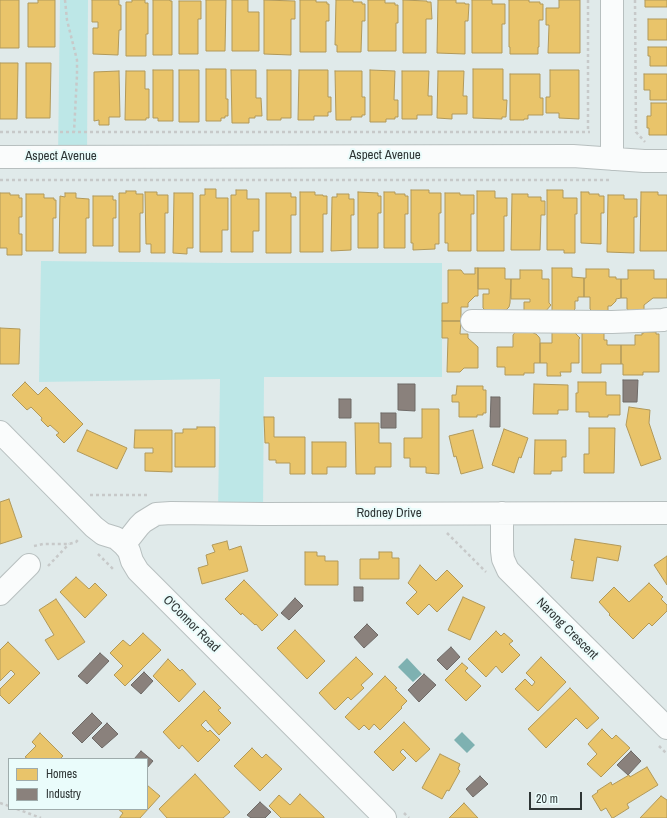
<!DOCTYPE html>
<html>
<head>
<meta charset="utf-8">
<style>
	body { margin:0 }
	#map { position:relative; width:667px; height:818px; overflow:hidden; background:#e0eaea; font-family:"Archivo Narrow",sans-serif }
	canvas { display:block }
	.legend { position:absolute; left:8px; top:758px; width:140px; height:52px; box-sizing:border-box; background:#eafcfb; border:1px solid #9facac; margin:0; padding:5px 7px; list-style:none; font-size:12px; color:#2e3535 }
	.legend li { display:flex; align-items:center; gap:8px; height:20px }
	.legend b { width:20px; border:1px solid #9facac }
	.scale { position:absolute; left:529px; top:792px; width:53px; height:18px; box-sizing:border-box; border:2px solid #2e3535; border-top:0; padding-left:5px; font-size:12px; line-height:14px; white-space:nowrap; color:#2e3535; -webkit-text-stroke:3px #eafcfb; paint-order:stroke }
</style>
</head>
<body>
<div id="map">
<canvas width="667" height="818"></canvas>
<ul class="legend">
<li><b style="height:11px;background:#e9c46a"></b>Homes</li>
<li><b style="height:11px;background:#8a817c"></b>Industry</li>
</ul>
<div class="scale">20 m</div>
</div>
<script>
const c = document.querySelector('canvas').getContext('2d');
c.lineJoin = 'round';
function fill(path, color) { c.fillStyle = color; c.fill(path, 'evenodd'); }
const toPath = rows => new Path2D(rows.map(r => 'M' + r).join(''));
function stroke(path, color, width, dash) { c.strokeStyle = color; c.lineWidth = width; c.lineCap = dash ? 'butt' : 'round'; c.setLineDash(dash || []); c.stroke(path); }
function label(font, color, halo, rows, align = 'center') {
  c.font = font + ' "Archivo Narrow",sans-serif'; c.lineWidth = 4; c.setLineDash([]); c.textBaseline = 'middle'; c.strokeStyle = halo; c.fillStyle = color; for (const [text, x, y, turn = 0] of rows) {
    c.save(); c.translate(x, y); c.rotate((+turn || 0) * Math.PI / 180); c.textAlign = isNaN(turn) ? turn : align; if (halo) c.strokeText(text, 0, 0); c.fillText(text, 0, 0); c.restore();
  }
}
fill(toPath([
	[60,0,88,0,87,157,58,157],
	[41,261,228,263,442,263,442,377,264,377,263,514,218,513,220,379,39,382]
]), '#bde7e7');
fill(toPath([
	[407,658,422,674,413,682,398,667],
	[462,732,475,745,467,753,454,740]
]), '#7eb1b1');
const homes = toPath([
	[0,0,19,0,19,48,0,48,0,0],
	[38,0,55,0,55,47,28,47,28,3,38,3,38,0],
	[92,0,119,0,119,5,121,5,121,30,119,30,118,55,93,54,93,28,98,28,98,22,92,22,92,0],
	[132,0,145,0,145,3,148,3,148,34,146,34,146,56,126,56,126,2,132,2,132,0],
	[153,0,170,0,170,1,172,1,172,55,153,55,153,0],
	[206,0,226,0,225,51,206,51,206,0],
	[232,0,248,0,248,12,259,12,259,51,232,51,232,0],
	[264,0,295,1,295,19,291,19,291,55,264,54,264,0],
	[300,0,316,0,316,2,327,2,327,4,329,4,329,21,326,21,326,52,300,52,300,0],
	[336,0,353,0,353,2,362,2,362,4,365,4,365,21,362,21,361,52,337,52,337,45,335,45,336,0],
	[368,0,385,0,385,3,395,3,395,5,398,5,398,23,396,23,396,51,368,51,368,0],
	[403,0,427,1,427,2,431,2,432,19,426,19,426,53,403,53,403,0],
	[438,0,456,0,456,3,465,3,465,4,469,4,468,21,465,21,465,54,437,53,438,0],
	[472,0,492,0,492,4,505,4,505,24,502,24,502,53,472,53,472,0],
	[509,0,529,0,529,2,540,2,540,4,543,4,543,20,539,20,539,47,538,47,538,54,510,54,510,47,509,47,509,0],
	[559,0,580,0,580,53,548,53,549,25,546,25,546,8,559,8,559,0],
	[645,0,667,0,667,7,645,7,645,0],
	[179,1,201,1,201,19,198,19,198,54,179,54,179,1],
	[648,19,667,19,667,40,648,40,648,19],
	[648,47,667,47,667,66,650,66,650,56,648,56,648,47],
	[0,63,18,63,17,119,0,119,0,63],
	[26,63,51,63,50,118,26,118,26,63],
	[206,69,226,69,226,99,228,99,228,116,225,116,225,118,221,118,221,121,206,121,206,69],
	[473,69,503,69,503,100,507,100,506,117,502,117,502,119,473,118,473,69],
	[153,70,173,70,173,121,158,121,158,118,153,118,153,70],
	[179,70,199,70,199,122,179,122,179,70],
	[231,70,256,70,256,98,261,98,262,116,255,116,255,118,249,118,249,123,232,123,231,70],
	[267,70,291,70,291,118,281,118,281,120,267,120,267,70],
	[299,70,328,70,328,97,331,97,331,112,328,112,328,116,314,116,314,120,298,120,299,70],
	[370,70,395,71,394,100,398,100,398,117,395,117,395,119,386,119,386,122,370,122,370,70],
	[550,70,579,70,579,119,559,118,559,113,546,113,546,97,550,97,550,70],
	[119,71,120,117,109,117,109,125,99,125,99,120,94,121,94,72,119,71],
	[126,71,145,71,145,89,149,89,149,118,146,118,146,120,125,120,126,71],
	[335,71,362,71,362,97,365,97,365,115,362,115,362,117,351,117,351,120,336,120,335,71],
	[402,71,429,71,428,96,432,96,432,115,417,115,417,119,402,119,402,71],
	[438,71,464,71,463,96,467,96,467,114,452,114,452,119,437,118,438,71],
	[510,74,540,74,540,98,543,98,543,115,528,115,528,119,524,119,524,120,510,120,510,74],
	[644,74,667,74,667,100,650,100,650,90,644,90,644,74],
	[651,103,667,103,667,135,649,135,649,128,647,128,647,116,651,116,651,103],
	[205,189,216,189,216,198,228,198,228,230,222,230,222,252,200,252,200,195,205,195,205,189],
	[236,190,247,190,247,199,259,199,259,231,253,231,253,252,231,252,231,195,236,195,236,190],
	[411,190,429,190,429,193,441,193,441,213,439,213,439,244,435,244,435,249,413,250,413,243,411,243,411,190],
	[547,190,563,190,563,198,577,198,577,214,575,214,575,253,564,253,564,250,547,250,547,190],
	[126,191,136,191,136,194,143,194,143,213,140,213,140,252,119,252,119,193,126,193,126,191],
	[477,191,495,191,495,198,507,198,507,216,504,216,504,251,477,251,477,191],
	[145,192,157,192,157,195,168,195,168,213,165,213,165,253,151,253,151,244,146,244,145,192],
	[300,192,315,192,315,195,323,195,323,196,327,196,327,214,323,214,323,252,300,252,300,192],
	[358,192,378,193,378,196,381,196,381,213,378,213,378,248,358,248,358,192],
	[384,192,395,192,395,194,405,194,405,196,408,196,408,214,405,214,405,248,384,248,384,192],
	[581,192,589,192,589,194,599,194,599,196,604,196,604,213,601,213,601,244,581,243,581,192],
	[641,192,658,192,658,195,667,195,667,251,640,251,641,192],
	[0,193,10,193,10,195,19,195,19,198,22,198,22,217,19,217,19,234,22,234,22,255,7,255,7,248,0,248,0,193],
	[65,193,76,193,76,198,89,199,89,218,86,218,86,253,59,253,60,196,65,197,65,193],
	[174,193,193,193,193,248,187,248,187,254,173,253,174,193],
	[266,193,291,193,291,197,296,197,296,215,291,215,291,253,266,253,266,193],
	[445,193,460,193,460,195,474,195,474,214,471,214,471,251,448,251,448,243,445,243,445,193],
	[26,194,44,194,44,198,54,198,54,200,56,200,56,218,53,218,53,251,26,251,26,194],
	[337,194,349,194,349,199,354,199,354,215,351,215,351,250,331,251,332,197,337,197,337,194],
	[512,194,528,194,528,197,541,197,541,201,545,201,545,215,541,215,540,250,511,250,512,194],
	[608,195,624,195,624,199,637,199,637,217,634,217,634,253,607,252,608,195],
	[93,196,113,196,113,200,116,200,116,218,113,218,113,246,93,246,93,196],
	[475,268,478,268,478,296,475,296,468,303,468,307,461,307,461,321,442,321,442,303,448,303,448,270,461,270,464,274,475,274,475,268],
	[478,268,505,268,505,279,511,279,510,303,509,307,506,310,487,312,483,308,483,294,489,294,489,289,478,289,478,268],
	[552,268,572,268,572,277,584,278,584,297,578,297,578,301,575,301,575,309,571,313,552,313,552,268],
	[586,269,609,269,609,277,616,277,616,279,621,279,621,298,616,299,616,301,611,306,608,306,608,313,594,313,590,309,590,297,584,297,584,278,586,278,586,269],
	[520,270,542,270,542,279,549,279,549,303,551,305,545,312,543,310,543,314,524,314,524,302,530,302,530,299,511,299,511,279,520,279,520,270],
	[628,270,654,270,654,279,667,279,667,298,653,298,644,305,644,312,631,312,627,309,627,298,621,298,621,279,628,279,628,270],
	[442,321,461,321,460,334,468,334,468,338,478,347,478,368,464,368,460,372,447,372,448,338,442,338,442,321],
	[571,327,571,333,573,331,580,338,579,339,579,363,571,363,571,372,560,372,561,376,547,376,547,363,540,363,540,343,552,343,552,328,571,327],
	[0,328,20,329,19,364,0,364,0,328],
	[582,329,604,333,604,340,607,340,607,345,621,345,621,364,601,364,601,373,582,373,582,329],
	[517,330,532,331,533,333,536,334,539,337,540,339,540,363,534,363,534,373,524,373,524,375,505,375,505,367,497,367,497,347,513,347,513,335,517,330],
	[644,332,656,332,656,334,659,334,659,372,643,372,643,375,623,375,623,364,621,364,621,345,635,345,635,335,642,335,642,333,644,333,644,332],
	[25,382,38,395,46,387,83,424,64,443,56,435,59,433,50,425,48,427,41,420,42,418,31,407,27,410,12,395,25,382],
	[578,382,606,382,606,395,620,395,620,415,608,415,608,417,589,417,589,412,576,412,576,393,578,393,578,382],
	[534,384,568,385,568,410,558,410,558,414,533,414,534,384],
	[457,386,483,386,483,390,486,390,486,413,483,413,483,415,477,415,477,417,459,417,459,402,452,402,452,395,456,395,457,386],
	[629,407,650,410,649,423,661,459,641,466,626,425,629,407],
	[422,409,439,409,439,474,426,473,426,467,410,467,410,458,404,458,404,438,422,438,422,409],
	[264,417,274,417,274,437,305,437,305,474,290,474,290,463,276,463,276,460,269,460,269,443,265,443,264,417],
	[355,423,379,423,379,443,391,443,391,467,375,467,375,474,356,474,355,423],
	[197,427,215,427,215,467,175,467,175,433,183,433,183,429,197,429,197,427],
	[589,428,615,428,614,473,584,473,584,454,589,454,589,428],
	[504,429,528,438,521,458,519,457,514,473,492,465,504,429],
	[87,430,127,448,117,469,77,451,87,430],
	[135,430,172,430,172,472,145,471,145,453,153,453,153,448,134,448,135,430],
	[473,430,483,468,461,474,456,456,454,457,449,436,473,430],
	[535,440,566,440,566,457,562,457,562,471,551,471,551,474,534,474,535,440],
	[312,442,346,442,346,467,327,467,327,474,312,474,312,442],
	[9,499,22,537,0,544,0,502,9,499],
	[575,539,621,546,618,561,597,557,593,581,571,578,574,561,571,560,575,539],
	[227,541,229,550,241,546,248,571,202,584,198,568,208,565,206,555,215,552,212,545,227,541],
	[305,552,317,552,317,556,325,556,325,561,338,561,338,585,305,585,305,552],
	[379,552,392,552,392,558,399,558,399,579,360,579,360,559,379,559,379,552],
	[667,556,667,585,654,565,667,556],
	[420,565,436,581,447,570,463,586,437,612,429,604,418,615,406,603,417,592,408,583,420,565],
	[76,577,89,589,95,583,107,595,85,618,60,592,76,577],
	[244,580,278,615,262,631,256,624,255,625,242,613,241,615,225,599,244,580],
	[649,583,663,597,661,599,667,605,667,611,652,626,649,623,633,639,609,615,610,614,599,602,614,587,629,602,649,583],
	[463,597,485,607,470,640,448,630,463,597],
	[56,599,85,642,58,660,45,640,54,635,39,610,56,599],
	[295,630,325,661,307,679,277,648,295,630],
	[496,631,501,636,504,633,513,641,509,644,520,655,502,673,496,666,486,677,468,659,496,631],
	[143,633,161,650,125,686,114,675,123,666,110,653,123,640,130,646,143,633],
	[8,642,40,673,9,704,0,695,0,689,15,674,11,670,0,681,0,650,8,642],
	[356,657,373,674,361,685,364,688,351,700,348,697,335,710,319,693,356,657],
	[541,657,566,682,538,711,515,689,525,679,532,686,535,682,526,673,541,657],
	[168,659,180,671,182,669,196,684,179,702,153,676,168,659],
	[462,663,468,668,465,671,481,686,466,701,445,680,462,663],
	[385,676,397,688,395,689,407,701,401,707,402,708,380,730,374,724,369,730,364,725,359,730,345,717,385,676],
	[570,688,599,718,587,729,576,718,546,748,528,729,570,688],
	[204,691,221,708,218,710,231,723,219,735,208,723,206,720,201,725,208,732,210,730,220,740,198,762,182,745,179,749,163,732,204,691],
	[404,722,430,749,416,762,403,749,400,752,406,758,393,771,374,752,404,722],
	[602,729,612,739,616,735,630,748,601,777,587,764,597,754,588,744,602,729],
	[40,733,63,756,60,759,28,759,25,757,36,746,32,742,40,733],
	[252,748,262,758,266,754,282,769,260,791,234,766,252,748],
	[440,754,460,764,458,769,460,771,449,791,447,790,442,799,422,788,440,754],
	[647,767,658,785,627,804,629,808,613,818,612,818,606,808,601,811,592,796,598,792,597,791,611,782,612,785,629,775,630,777,647,767],
	[195,774,230,812,223,818,167,818,159,809,195,774],
	[147,785,160,796,140,818,120,818,120,817,123,813,118,809,147,809,147,785],
	[300,794,324,817,324,818,281,818,269,806,279,795,290,805,300,794],
	[661,796,667,800,667,818,640,818,661,796],
	[464,803,478,818,449,818,464,803]
]);
fill(homes, '#e9c46a');
stroke(homes, '#b1995a', 1);
const industry = toPath([
	[623,380,638,380,637,402,623,402,623,380],
	[398,384,415,384,415,411,398,410,398,384],
	[491,397,500,397,500,427,490,427,491,397],
	[339,399,351,399,351,418,339,418,339,399],
	[381,413,396,413,396,428,381,428,381,413],
	[354,587,363,587,363,601,354,601,354,587],
	[295,598,303,606,289,620,281,613,295,598],
	[367,624,378,635,364,648,354,637,367,624],
	[451,647,460,657,447,670,437,660,451,647],
	[100,653,109,661,87,684,78,676,100,653],
	[144,672,153,681,141,694,131,685,144,672],
	[424,674,436,685,419,702,408,690,424,674],
	[92,713,102,723,82,743,72,733,92,713],
	[107,723,118,734,102,748,92,738,107,723],
	[141,751,153,761,147,768,147,759,134,759,141,751],
	[631,751,641,761,628,775,617,765,631,751],
	[480,776,488,784,473,797,466,789,480,776],
	[260,802,271,812,265,818,251,818,247,815,260,802]
]);
fill(industry, '#8a817c');
stroke(industry, '#6e6a67', 1);
const minor = toPath([
	[612,0,612,159],
	[0,157,573,156,644,161,667,161],
	[472,321,612,322,663,320,667,319],
	[0,432,94,527,103,534,116,538,124,545,129,551,132,561,138,571,385,818],
	[502,513,502,551,503,559,508,570,667,728],
	[124,545,139,526,143,522,156,514,171,513,263,514,667,513],
	[0,594,29,565]
]);
stroke(minor, '#b7bfbf', 24);
stroke(toPath([
	[65,0,67,20,77,60,77,75,74,132],
	[588,0,588,132,590,132],
	[635,0,636,132,645,142],
	[0,132,588,132],
	[0,180,609,180],
	[90,495,149,495],
	[447,533,486,572],
	[34,546,43,544,69,544,76,542,79,539],
	[98,554,113,569],
	[48,566,69,544],
	[659,746,667,754],
	[0,803,9,806],
	[17,809,41,818],
	[404,813,409,818]
]), '#c7c9c9', 2.5, [3, 3]);
stroke(minor, '#fafcfc', 22);
label('13px', '#2e3535', '#eafcfb', [
	["Aspect Avenue",385,156],
	["Aspect Avenue",61,157],
	["Rodney Drive",389,514],
	["O'Connor Road",191,624,45],
	["Narong Crescent",567,629,45]
]);
</script>
</body>
</html>
